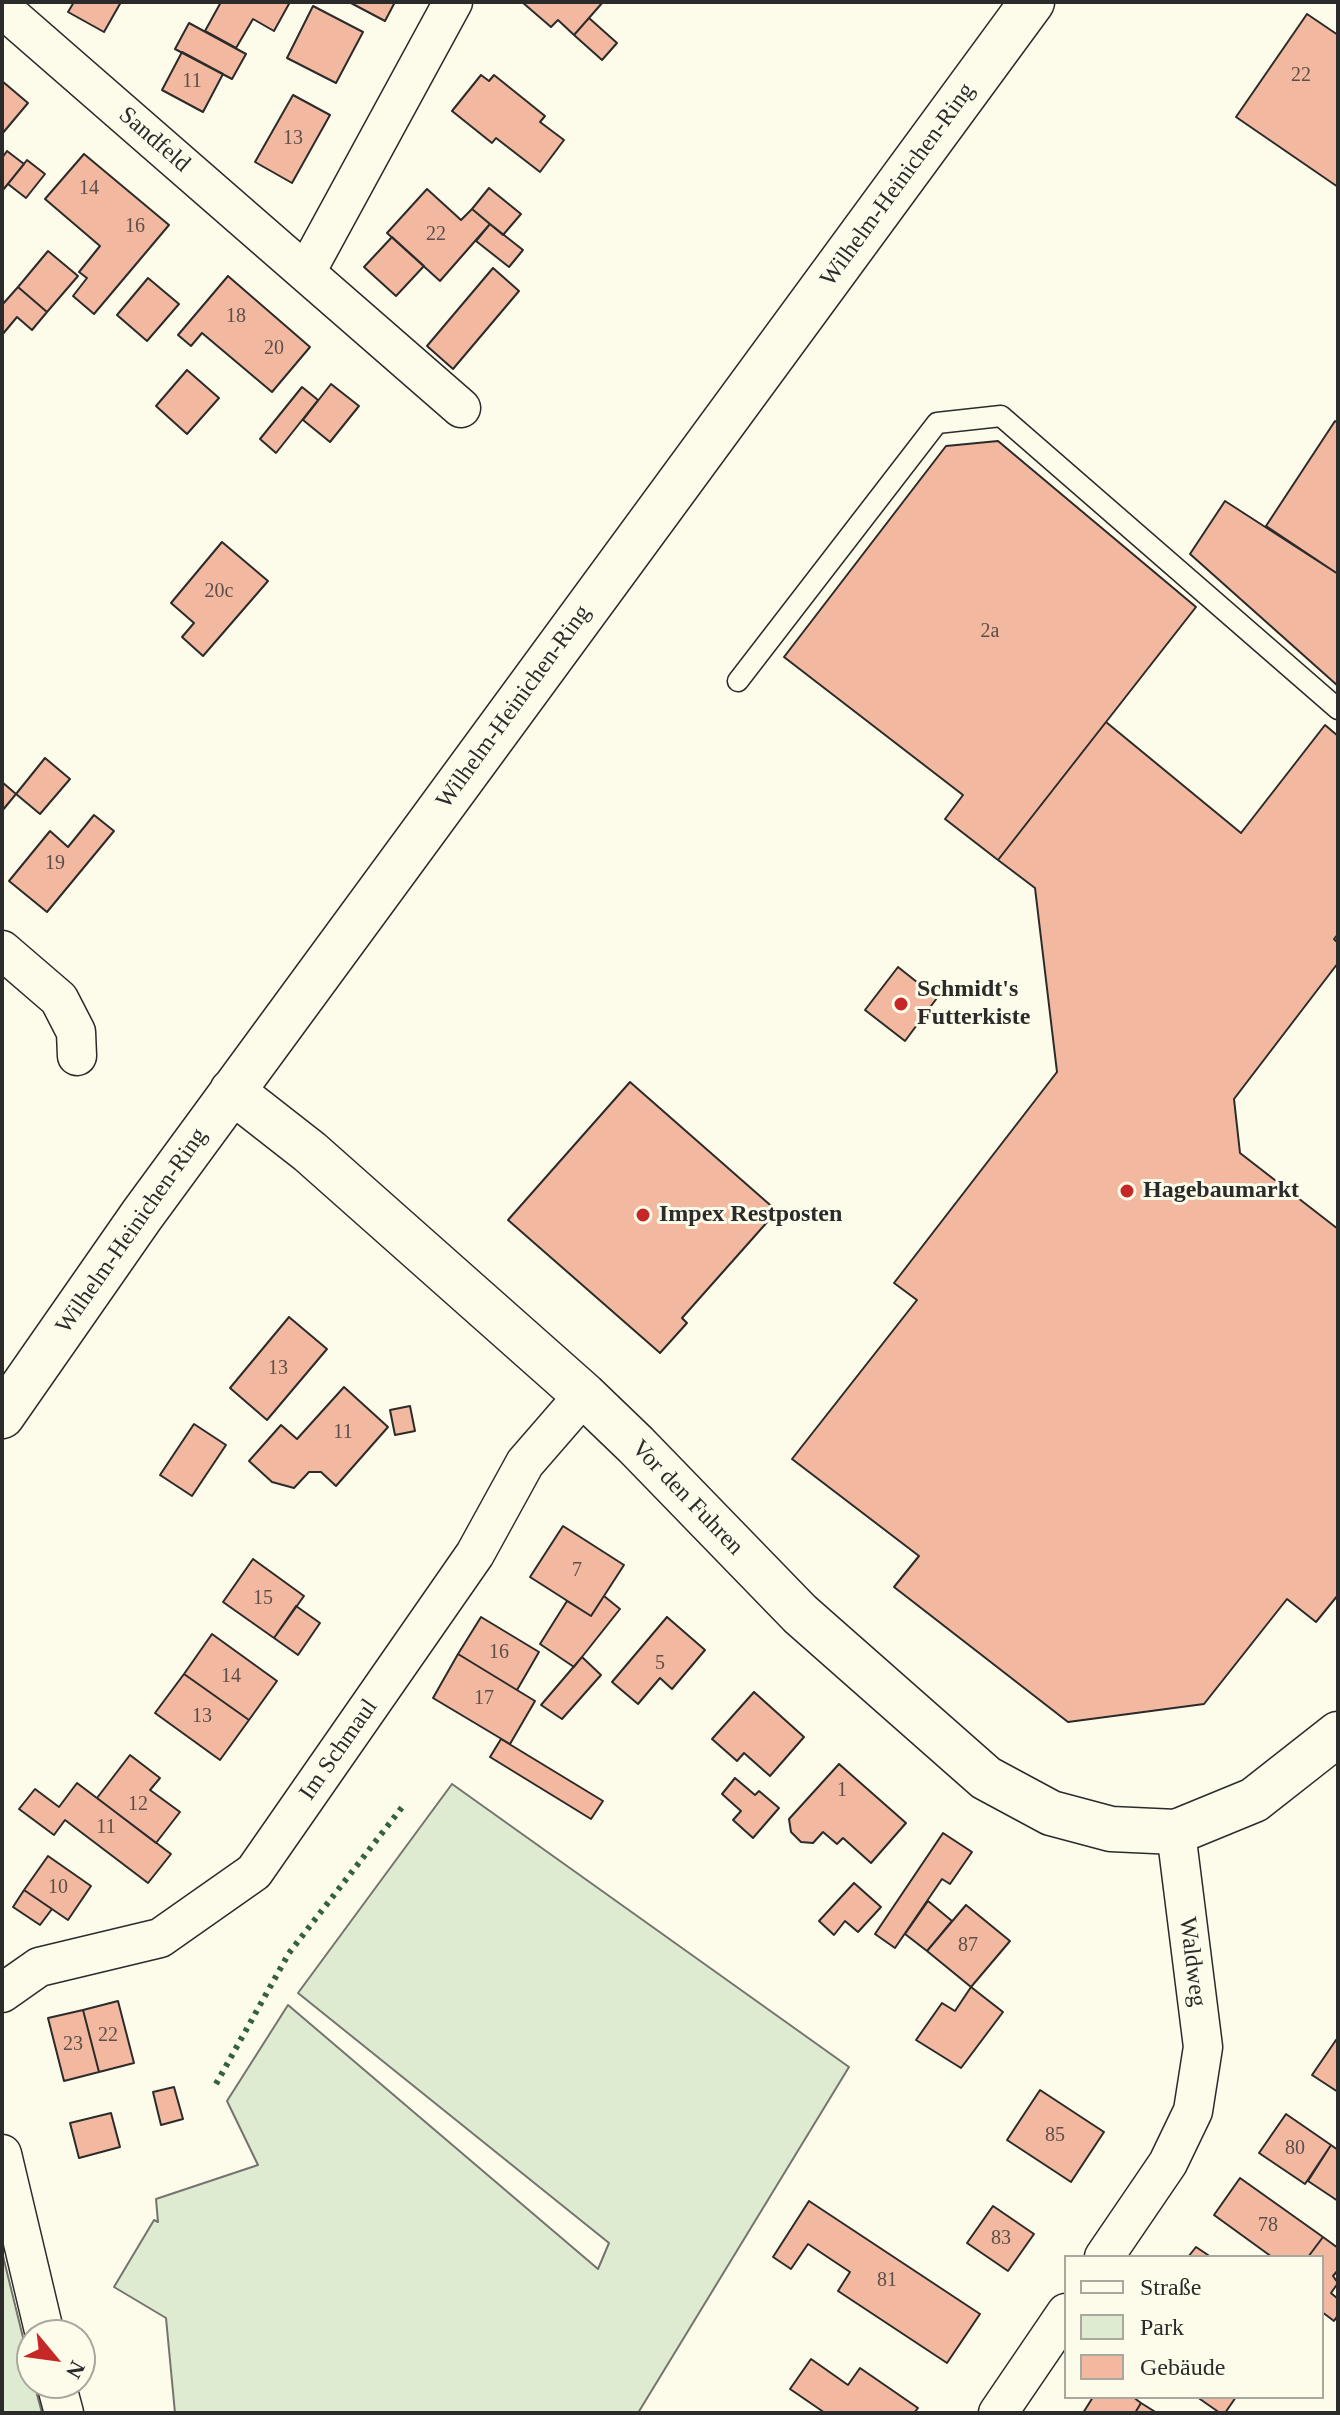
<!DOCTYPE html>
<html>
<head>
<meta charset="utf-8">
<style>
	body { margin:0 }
	#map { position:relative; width:1340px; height:2415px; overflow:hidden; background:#fdfbea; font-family:"Times New Roman",serif }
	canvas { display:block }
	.frame { position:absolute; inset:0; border:4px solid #2b2b2b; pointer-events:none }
	.legend { position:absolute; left:1064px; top:2255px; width:260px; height:144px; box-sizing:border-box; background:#fdfbea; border:2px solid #a9a89e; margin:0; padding:10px 14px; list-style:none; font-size:24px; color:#2b2b2b }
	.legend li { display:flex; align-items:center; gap:16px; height:40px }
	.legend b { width:40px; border:2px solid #a9a89e }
	.north { position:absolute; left:16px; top:2319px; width:80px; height:80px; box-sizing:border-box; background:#fdfbea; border:2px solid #a9a89e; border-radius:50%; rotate:119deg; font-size:22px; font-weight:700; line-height:32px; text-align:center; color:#2b2b2b }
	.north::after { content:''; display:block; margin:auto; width:28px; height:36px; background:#c62828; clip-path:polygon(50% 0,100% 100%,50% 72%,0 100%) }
</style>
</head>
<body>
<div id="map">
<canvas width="1340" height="2415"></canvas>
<div class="frame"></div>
<ul class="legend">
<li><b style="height:10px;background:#fdfbea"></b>Straße</li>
<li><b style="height:22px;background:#deebd1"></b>Park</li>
<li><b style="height:22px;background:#f2b8a0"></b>Gebäude</li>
</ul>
<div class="north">N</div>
</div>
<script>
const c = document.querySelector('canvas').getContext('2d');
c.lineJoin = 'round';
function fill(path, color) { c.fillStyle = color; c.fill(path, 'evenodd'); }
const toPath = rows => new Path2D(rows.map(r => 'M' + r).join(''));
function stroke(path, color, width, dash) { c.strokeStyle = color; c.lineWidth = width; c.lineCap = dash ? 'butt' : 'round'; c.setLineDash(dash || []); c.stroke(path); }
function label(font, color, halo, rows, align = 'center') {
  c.font = font + ' "Times New Roman",serif'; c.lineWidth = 6; c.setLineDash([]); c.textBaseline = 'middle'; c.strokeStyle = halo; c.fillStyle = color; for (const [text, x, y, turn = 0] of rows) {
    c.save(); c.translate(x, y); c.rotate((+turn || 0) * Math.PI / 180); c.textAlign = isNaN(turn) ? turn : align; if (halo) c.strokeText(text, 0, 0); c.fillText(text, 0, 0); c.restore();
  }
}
const green = toPath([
	[452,1784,849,2067,638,2413,175,2413,166,2318,114,2287,154,2220,158,2222,156,2199,258,2165,227,2101,288,2005,598,2269,609,2243,298,1993,452,1784],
	[2,2252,32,2374,32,2383,34,2383,42,2413,2,2413,2,2252]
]);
fill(green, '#deebd1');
stroke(green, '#74746e', 2);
const building = toPath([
	[74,2,121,2,104,32,68,12,74,2],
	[221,2,290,2,274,31,253,19,236,48,205,31,221,2],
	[349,2,395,2,385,21,349,2],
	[522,2,603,2,574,35,558,20,551,27,522,2],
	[313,6,363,32,336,83,287,58,313,6],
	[1307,14,1338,35,1338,187,1236,117,1307,14],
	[589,18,617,43,602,60,574,35,589,18],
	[189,23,246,54,232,79,175,49,189,23],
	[182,52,223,74,203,112,162,90,182,52],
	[481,75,489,81,494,75,545,116,540,122,564,140,540,172,496,138,492,143,452,111,481,75],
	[2,81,28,103,2,134,2,81],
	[293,95,330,115,292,183,255,162,293,95],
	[7,151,24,164,3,190,2,158,7,151],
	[84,154,169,225,94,314,73,296,87,278,79,272,100,246,45,199,84,154],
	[27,160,45,174,26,198,8,184,27,160],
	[489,188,521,214,503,235,472,209,489,188],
	[427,189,461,220,472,209,490,224,440,281,387,233,427,189],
	[490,224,523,250,509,267,476,241,490,224],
	[392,237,424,266,396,296,364,267,392,237],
	[48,251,78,276,47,312,18,287,48,251],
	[493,268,519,291,453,369,427,346,493,268],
	[228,276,310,347,272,392,202,333,191,346,178,335,228,276],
	[148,278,179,304,147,341,117,315,148,278],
	[18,287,47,312,32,330,17,317,2,335,2,305,18,287],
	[187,370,219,398,187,434,156,406,187,370],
	[331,384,359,406,330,442,303,420,331,384],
	[302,387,318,400,276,453,260,439,302,387],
	[1335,421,1338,423,1338,574,1266,526,1335,421],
	[998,441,1196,607,998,860,945,819,963,795,784,657,946,446,998,441],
	[1225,501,1338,574,1338,686,1190,554,1225,501],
	[222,542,268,581,203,656,182,637,194,623,171,603,222,542],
	[1106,722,1241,833,1325,725,1338,736,1338,934,1334,939,1338,943,1338,963,1234,1099,1240,1153,1338,1229,1338,1595,1316,1622,1287,1599,1204,1704,1068,1722,894,1587,919,1556,792,1459,917,1300,894,1283,1057,1072,1035,888,998,860,1106,722],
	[45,758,70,779,40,814,16,794,45,758],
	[2,782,16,794,2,811,2,782],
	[94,815,114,831,47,912,9,881,50,831,68,847,94,815],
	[898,967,937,998,905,1041,865,1010,898,967],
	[630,1082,777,1211,682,1318,687,1323,660,1353,508,1220,630,1082],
	[289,1317,327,1349,267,1420,230,1388,289,1317],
	[344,1387,388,1427,336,1486,321,1472,309,1472,294,1488,272,1482,249,1461,281,1425,297,1439,344,1387],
	[410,1406,415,1431,395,1435,390,1410,410,1406],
	[194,1424,226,1445,192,1496,160,1475,194,1424],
	[563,1526,624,1565,591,1616,530,1577,563,1526],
	[253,1559,304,1596,274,1638,223,1602,253,1559],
	[604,1596,620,1609,574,1667,540,1644,567,1601,591,1616,604,1596],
	[296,1606,320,1623,298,1655,274,1638,296,1606],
	[481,1617,539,1652,517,1690,458,1654,481,1617],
	[667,1617,705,1650,672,1689,660,1678,638,1704,612,1682,667,1617],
	[212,1634,277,1681,249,1720,184,1674,212,1634],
	[458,1654,535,1701,510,1744,433,1698,458,1654],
	[582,1657,601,1675,562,1719,541,1705,582,1657],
	[184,1674,249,1720,220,1760,155,1713,184,1674],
	[754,1692,804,1737,770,1776,744,1753,737,1761,712,1739,754,1692],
	[501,1739,603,1801,591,1819,490,1757,501,1739],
	[130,1755,160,1778,150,1790,180,1812,156,1843,97,1798,130,1755],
	[839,1764,906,1823,871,1863,843,1838,837,1844,823,1832,813,1843,801,1842,791,1832,789,1819,839,1764],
	[735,1778,755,1795,759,1791,779,1808,753,1838,733,1820,741,1811,722,1794,735,1778],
	[77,1783,171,1854,148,1883,65,1820,54,1835,19,1809,35,1789,59,1807,77,1783],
	[943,1833,972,1852,950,1884,942,1879,895,1948,875,1934,943,1833],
	[48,1856,91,1886,68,1920,24,1890,48,1856],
	[854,1883,881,1907,858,1932,845,1921,834,1935,819,1921,854,1883],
	[24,1890,52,1909,40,1925,13,1907,24,1890],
	[928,1901,952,1921,927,1951,905,1934,928,1901],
	[966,1905,1010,1941,971,1987,927,1951,966,1905],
	[971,1987,1003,2012,961,2068,916,2040,942,2003,955,2011,971,1987],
	[118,2001,134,2063,99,2072,83,2010,118,2001],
	[83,2010,99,2072,64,2081,48,2018,83,2010],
	[1336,2040,1338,2042,1338,2092,1312,2075,1336,2040],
	[174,2087,183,2119,161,2125,153,2092,174,2087],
	[1040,2090,1104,2132,1071,2182,1007,2140,1040,2090],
	[111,2113,120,2147,79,2158,70,2123,111,2113],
	[1286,2114,1331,2145,1305,2184,1259,2153,1286,2114],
	[1331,2145,1338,2150,1338,2201,1308,2181,1331,2145],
	[1240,2178,1323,2237,1308,2257,1272,2257,1214,2215,1240,2178],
	[809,2201,980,2314,947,2363,838,2291,850,2272,808,2244,791,2269,773,2257,809,2201],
	[993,2206,1034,2234,1008,2271,967,2243,993,2206],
	[1323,2237,1338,2248,1338,2270,1333,2276,1338,2283,1331,2293,1338,2299,1338,2315,1334,2321,1322,2312,1322,2257,1308,2257,1323,2237],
	[1196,2247,1211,2257,1188,2257,1196,2247],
	[811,2359,848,2385,860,2368,918,2408,914,2413,825,2413,790,2389,811,2359],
	[1093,2397,1133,2397,1141,2403,1135,2413,1083,2413,1093,2397],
	[1197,2397,1236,2397,1225,2413,1220,2413,1197,2397],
	[1141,2403,1157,2413,1135,2413,1141,2403]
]);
fill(building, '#f2b8a0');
stroke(building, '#2b2b2b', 2);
const lane = toPath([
	[738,681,937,423,1001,416,1338,709]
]);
const street = toPath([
	[2,8,461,408],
	[306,272,453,2],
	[2,950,59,999,76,1032,77,1056],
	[2,1993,39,1967,160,1938,254,1872,475,1554,525,1463,584,1395],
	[2,2154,45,2335],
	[1104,2257,1168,2163,1193,2111,1203,2047,1176,1832],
	[56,2383,64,2413],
	[998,2413,1066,2313]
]);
const secondary = toPath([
	[232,1091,310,1152,584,1395,636,1445,800,1614,986,1778,1051,1813,1111,1829,1176,1832,1254,1800,1338,1734],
	[2,1416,142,1215,1032,2]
]);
stroke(lane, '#2b2b2b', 23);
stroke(street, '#2b2b2b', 41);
stroke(secondary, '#2b2b2b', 47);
stroke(lane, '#fdfbea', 20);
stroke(street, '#fdfbea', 38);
stroke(secondary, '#fdfbea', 44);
stroke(toPath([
	[216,2084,289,1953,403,1806]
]), '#34623c', 6, [4, 6]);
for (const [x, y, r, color] of [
	[901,1004,8,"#c62828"],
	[1127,1191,8,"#c62828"],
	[643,1215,8,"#c62828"]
]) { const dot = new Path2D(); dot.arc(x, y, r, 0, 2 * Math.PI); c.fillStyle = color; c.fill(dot); stroke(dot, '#fdfbea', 3); }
label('20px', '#5d4e48', null, [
	["22",1301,76],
	["11",192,82],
	["13",293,139],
	["14",89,189],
	["16",135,227],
	["22",436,235],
	["18",236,317],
	["20",274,349],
	["20c",219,592],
	["2a",990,632],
	["19",55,864],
	["13",278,1369],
	["11",343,1433],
	["7",577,1571],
	["15",263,1599],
	["16",499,1653],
	["5",660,1664],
	["14",231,1677],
	["17",484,1699],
	["13",202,1717],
	["1",842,1791],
	["12",138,1805],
	["11",106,1828],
	["10",58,1888],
	["87",968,1946],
	["22",108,2036],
	["23",73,2045],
	["85",1055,2136],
	["80",1295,2149],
	["78",1268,2226],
	["83",1001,2239],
	["81",887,2281]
]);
label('24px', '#2b2b2b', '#fdfbea', [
	["Sandfeld",154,140,41],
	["Wilhelm-Heinichen-Ring",898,185,-54],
	["Wilhelm-Heinichen-Ring",514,707,-54],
	["Wilhelm-Heinichen-Ring",132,1231,-55],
	["Vor den Fuhren",687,1498,46],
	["Im Schmaul",339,1750,-55],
	["Waldweg",1192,1962,83]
]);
label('bold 24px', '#2b2b2b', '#fdfbea', [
	["Schmidt's",917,990],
	["Futterkiste",917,1018],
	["Hagebaumarkt",1143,1191],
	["Impex Restposten",659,1215]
], 'left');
</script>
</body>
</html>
